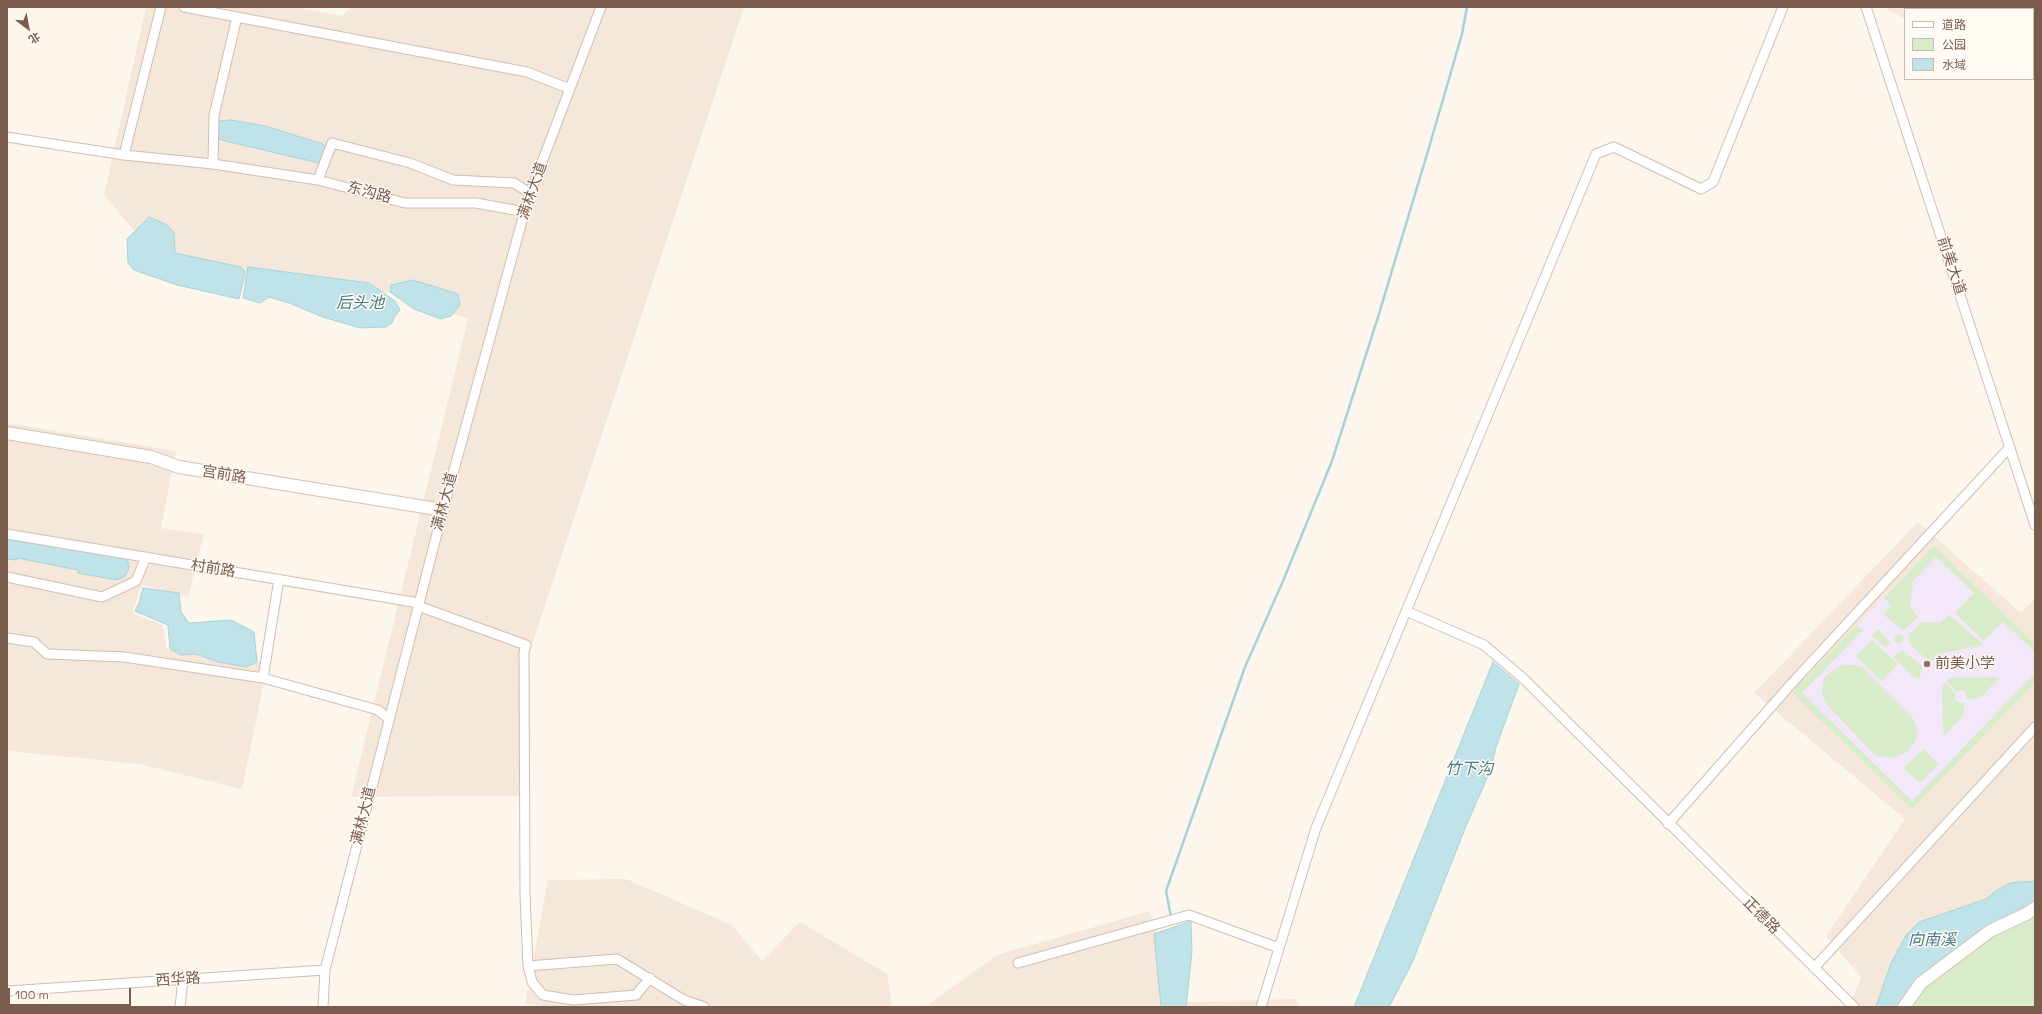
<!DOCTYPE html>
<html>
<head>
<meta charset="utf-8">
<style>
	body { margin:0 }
	#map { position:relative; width:2042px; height:1014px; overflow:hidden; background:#fdf6ec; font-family:"Space Grotesk","Noto Sans SC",sans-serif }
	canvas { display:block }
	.frame { position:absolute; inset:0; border:8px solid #7a5c4d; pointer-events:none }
	.legend { position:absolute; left:1904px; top:8px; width:130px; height:72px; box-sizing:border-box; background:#fffaf3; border:1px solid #cabbb1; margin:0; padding:5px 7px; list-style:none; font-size:12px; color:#7a5c4d }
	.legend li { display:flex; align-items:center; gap:8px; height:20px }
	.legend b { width:20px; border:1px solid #cabbb1 }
	.north { position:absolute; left:8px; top:8px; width:40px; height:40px; -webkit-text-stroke:3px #fffaf3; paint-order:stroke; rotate:148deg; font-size:11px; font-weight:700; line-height:16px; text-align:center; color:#7a5c4d }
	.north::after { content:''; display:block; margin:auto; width:14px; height:18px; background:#7a5c4d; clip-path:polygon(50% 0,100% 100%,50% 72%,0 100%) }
	.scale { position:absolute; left:8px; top:988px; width:123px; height:18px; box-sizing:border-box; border:2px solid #7a5c4d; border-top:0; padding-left:5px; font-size:12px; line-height:14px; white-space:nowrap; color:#7a5c4d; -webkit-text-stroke:3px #fffaf3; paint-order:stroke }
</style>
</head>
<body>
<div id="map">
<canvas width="2042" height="1014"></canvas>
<div class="frame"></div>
<ul class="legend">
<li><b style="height:5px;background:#fff"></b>道路</li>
<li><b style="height:11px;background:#d8ecc9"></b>公园</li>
<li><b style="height:11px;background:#bfe3e8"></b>水域</li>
</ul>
<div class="north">北</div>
<div class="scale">100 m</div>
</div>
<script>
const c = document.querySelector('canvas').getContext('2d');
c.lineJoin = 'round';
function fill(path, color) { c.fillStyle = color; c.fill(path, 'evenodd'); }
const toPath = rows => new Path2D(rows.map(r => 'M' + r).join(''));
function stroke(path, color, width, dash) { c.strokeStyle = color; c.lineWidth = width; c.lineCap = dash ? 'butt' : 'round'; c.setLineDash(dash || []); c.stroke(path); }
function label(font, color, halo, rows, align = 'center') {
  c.font = font + ' "Space Grotesk","Noto Sans SC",sans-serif'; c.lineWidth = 3; c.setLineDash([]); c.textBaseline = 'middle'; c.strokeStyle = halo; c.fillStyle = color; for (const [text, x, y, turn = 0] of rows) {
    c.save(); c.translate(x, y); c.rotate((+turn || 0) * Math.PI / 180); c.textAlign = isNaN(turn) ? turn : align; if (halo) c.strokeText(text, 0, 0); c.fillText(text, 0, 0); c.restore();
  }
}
fill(toPath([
	[146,7,295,7,342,16,351,7,744,7,529,654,522,796,351,797,468,319,394,293,234,283,150,249,104,195],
	[1884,7,2035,7,2035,73,2033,72,2033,9,1905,9,1905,19],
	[7,423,176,451,161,528,204,534,188,597,142,585,132,613,163,625,167,649,268,663,242,789,139,764,7,751],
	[1918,522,2021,613,2035,599,2035,1007,1850,1007,1861,977,1826,936,1905,819,1754,693],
	[626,879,732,925,762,961,800,922,887,974,892,1007,553,1007,525,1004,548,880],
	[1150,911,1161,945,1174,1002,1295,999,1300,1007,925,1007,997,955]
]), '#f5e8da');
fill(toPath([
	[1934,546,2035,644,2035,683,1912,809,1792,692]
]), '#f3e8fa');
fill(toPath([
	[1934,546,2035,644,2035,652,2003,622,1984,641,1955,613,1974,593,1936,557,1910,584,1913,587,1910,606,1918,617,1903,631,1883,614,1891,606,1884,598],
	[1949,615,1984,645,1939,654,1940,658,1928,661,1909,643,1909,634,1922,622,1940,623],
	[1857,625,1863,630,1802,693,1912,801,2035,673,2035,683,1912,809,1792,692],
	[1878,629,1891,643,1885,648,1872,635],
	'1894.5 639a4.5 4.5 0 1 1 9 0a4.5 4.5 0 1 1-9 0Z',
	[1872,640,1898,664,1882,681,1856,657],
	[1902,650,1923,667,1919,679,1913,677,1893,657],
	[1842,665,1856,665,1862,667,1912,717,1918,731,1915,742,1907,752,1893,758,1876,756,1827,705,1822,695,1823,680,1829,673],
	[1996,677,1998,679,1980,698,1967,700,1966,693,1963,690,1956,691,1946,682,1950,678],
	[1945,683,1955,693,1955,699,1957,702,1965,703,1963,715,1945,735,1943,733,1942,687],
	[1923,749,1939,764,1920,783,1904,768],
	[2035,913,2035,1007,1908,1007,1926,983,1992,935]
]), '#d8ecc9');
const water = toPath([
	[231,120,265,126,323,144,325,149,323,160,319,163,221,140,218,138,219,121,231,120],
	[149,217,167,225,174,233,175,253,241,267,245,272,239,299,177,285,134,270,128,263,127,239,149,217],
	[248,267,369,283,395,301,400,310,395,316,392,323,385,327,360,328,323,317,289,303,276,299,269,297,260,303,243,298,248,267],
	[413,280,458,294,460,305,451,316,441,319,414,309,390,292,391,285,413,280],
	[7,539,127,557,129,568,125,576,117,580,78,573,78,570,17,558,16,560,7,559,7,539],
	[143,588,179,593,181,612,189,623,231,620,254,632,257,662,246,667,218,662,196,654,181,655,170,649,168,625,135,611,139,603,143,588],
	[1493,662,1519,684,1496,747,1491,769,1466,826,1412,963,1389,1007,1354,1007,1493,662],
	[2035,881,2035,904,1918,980,1898,1007,1876,1007,1891,963,1907,934,1919,922,1986,899,1996,891,2010,883,2035,881],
	[1191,921,1192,951,1186,1007,1161,1007,1154,934,1191,921]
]);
fill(water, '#bfe3e8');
stroke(water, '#a5d3da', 1);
stroke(toPath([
	[1171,917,1166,891,1245,667,1283,581,1332,461,1378,317,1428,151,1462,34,1467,7]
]), '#a5d3da', 2.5);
const street = toPath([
	[161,7,124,155,213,164,318,180,405,203,476,203,525,212],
	[184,7,527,72,570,89],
	[1866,7,2035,525],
	[7,137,124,155],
	[213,164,214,115,237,17],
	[318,180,332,143,410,163,453,180,514,183,530,193],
	[7,534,419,603],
	[7,577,102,597,136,581,146,557],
	[279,579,263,678,378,710,389,719],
	[418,606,526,645,524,652,525,894,528,966,617,959,684,1000,704,1007],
	[1406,611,1484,645,1524,679,1854,1007],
	[7,638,34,642,47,654,124,657,263,678],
	[1668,824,1793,682,2010,447],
	[1018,963,1189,915,1279,948],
	[528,966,532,982,543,995,573,1000,636,995,650,978],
	[1814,968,2035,727],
	[7,991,325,970],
	[180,1007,183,979],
	[323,1007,325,970,443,510,528,199,601,7],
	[1261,1007,1316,828,1596,154,1614,147,1701,189,1713,182,1783,7]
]);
const secondary = toPath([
	[7,433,151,457,179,467,443,510],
	[1904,1007,1921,983,1990,931,2026,914,2035,908]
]);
stroke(street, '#d1beb0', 11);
stroke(secondary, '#d6c0b0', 14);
stroke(street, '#fff', 9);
stroke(secondary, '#fff', 12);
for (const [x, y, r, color] of [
	[1927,664,4,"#8d6e63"]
]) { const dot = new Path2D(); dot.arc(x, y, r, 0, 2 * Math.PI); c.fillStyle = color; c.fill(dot); stroke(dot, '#fffaf3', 1.5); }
label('15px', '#7a5c4d', '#fffaf3', [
	["满林大道",533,191,-71],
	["东沟路",369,193,15],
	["前美大道",1951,266,72],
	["宫前路",224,475,9],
	["满林大道",445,502,-75],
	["村前路",213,569,9],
	["满林大道",364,816,-76],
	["正德路",1761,916,45],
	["西华路",178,980,-4]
]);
label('15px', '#785e54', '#fffaf3', [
	["前美小学",1935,664]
], 'left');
label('italic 16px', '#437c86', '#fffaf3', [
	["后头池",360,304],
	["竹下沟",1469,770],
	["向南溪",1932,941]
]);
</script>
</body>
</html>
